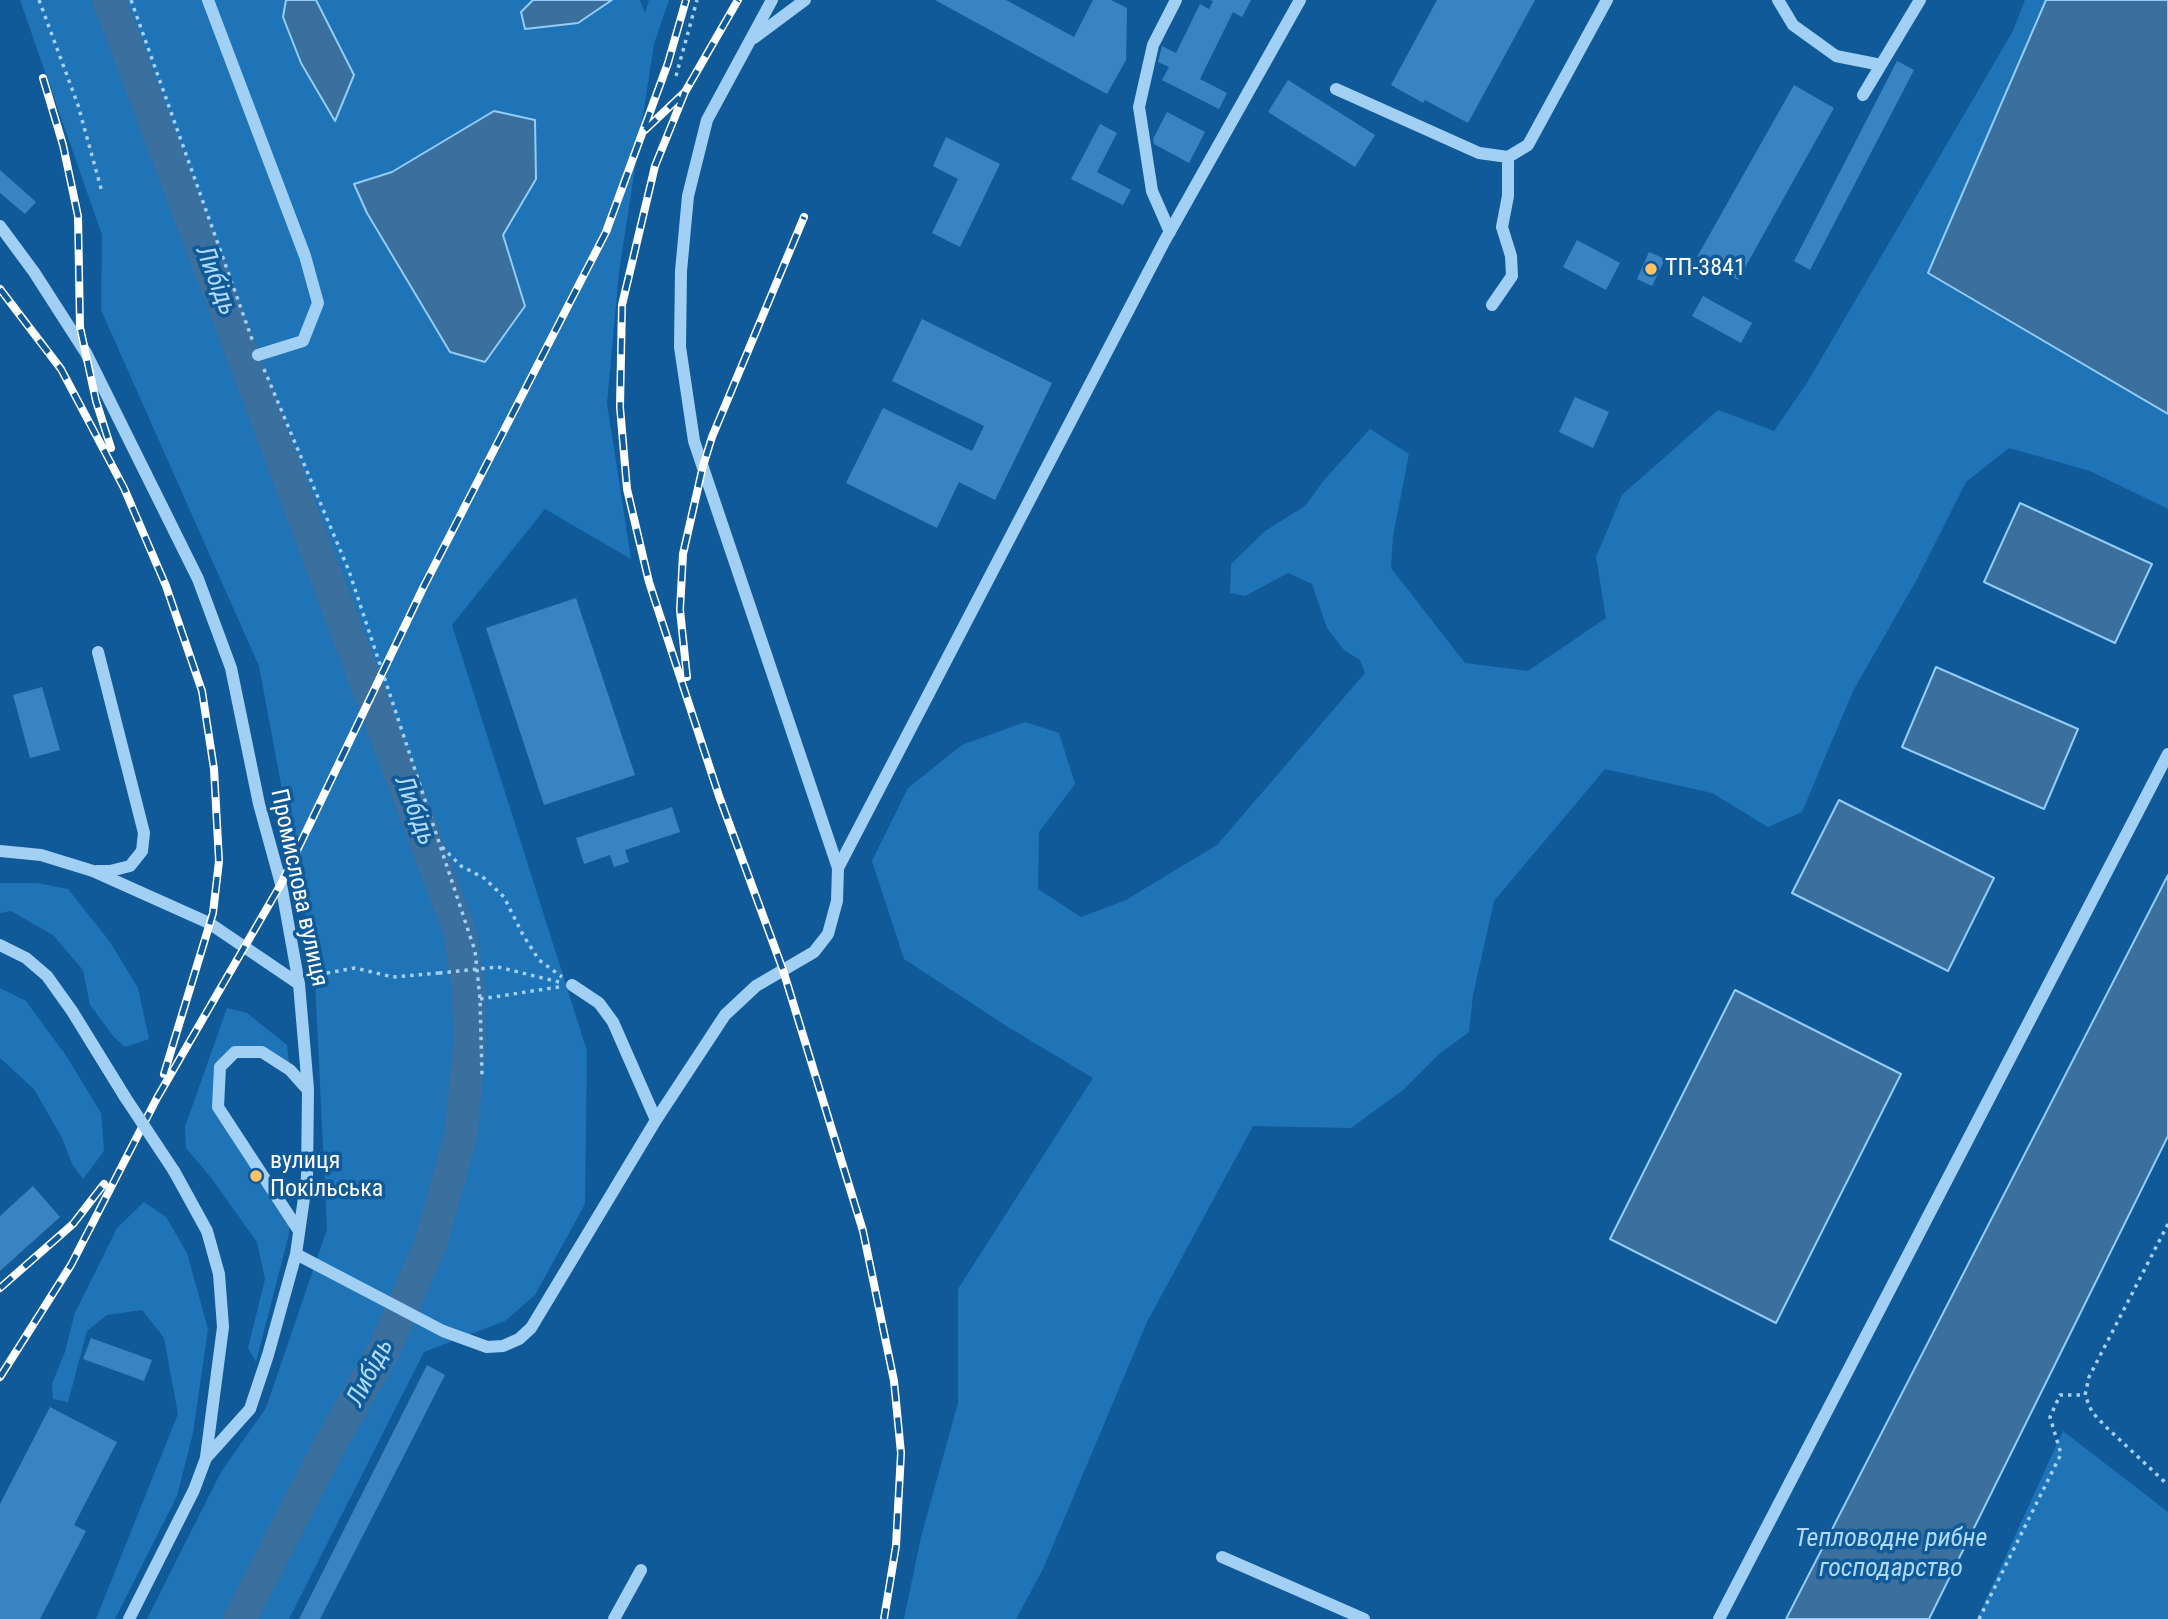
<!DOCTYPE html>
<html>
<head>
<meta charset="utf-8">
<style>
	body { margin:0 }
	canvas { display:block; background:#105a99 }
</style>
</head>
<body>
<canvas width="2168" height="1619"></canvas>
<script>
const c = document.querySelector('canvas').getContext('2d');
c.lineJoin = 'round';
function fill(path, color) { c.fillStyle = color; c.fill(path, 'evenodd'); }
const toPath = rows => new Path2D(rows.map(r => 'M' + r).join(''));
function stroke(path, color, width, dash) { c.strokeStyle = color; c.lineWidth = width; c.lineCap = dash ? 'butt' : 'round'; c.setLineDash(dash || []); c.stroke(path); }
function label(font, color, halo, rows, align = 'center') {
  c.font = font + ' "Roboto Condensed",sans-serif'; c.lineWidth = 7; c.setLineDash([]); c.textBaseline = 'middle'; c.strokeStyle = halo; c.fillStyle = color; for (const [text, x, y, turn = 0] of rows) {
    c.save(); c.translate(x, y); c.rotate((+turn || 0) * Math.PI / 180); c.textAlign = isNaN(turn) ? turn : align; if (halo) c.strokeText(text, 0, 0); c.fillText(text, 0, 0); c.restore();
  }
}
fill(toPath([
	[20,0,286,0,283,17,301,63,335,120,354,75,316,0,533,0,521,12,525,29,578,23,612,0,640,0,645,13,649,0,669,0,654,44,619,272,607,403,631,559,545,509,452,625,587,1051,585,1204,535,1295,505,1321,424,1352,289,1619,147,1619,221,1472,266,1408,327,1229,314,961,259,666,101,310,102,235],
	[494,111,536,179,503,235,525,307,450,352,367,213,354,184,392,172],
	[2025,0,2168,0,2168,509,2090,471,2009,448,1966,482,1916,581,1853,691,1802,812,1768,827,1712,793,1605,769,1494,901,1473,995,1469,1032,1439,1054,1403,1090,1351,1128,1253,1126,1147,1322,1043,1569,1016,1619,904,1619,921,1537,958,1403,958,1289,1093,1078,1008,1027,904,959,872,861,908,788,962,745,1025,722,1059,733,1075,784,1039,832,1038,889,1081,917,1126,900,1217,845,1365,673,1360,660,1344,650,1327,628,1312,584,1288,573,1245,596,1230,593,1231,564,1265,531,1305,506,1325,479,1370,429,1409,454,1393,536,1391,568,1465,663,1528,671,1606,618,1596,557,1622,495,1718,410,1774,431,1807,383,2013,31],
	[37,883,68,889,110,942,138,988,149,1039,125,1047,114,1037,90,1005,83,970,53,935,11,911,0,913,0,883],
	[0,988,26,1001,67,1057,101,1113,104,1151,83,1179,72,1164,62,1138,34,1089,0,1058],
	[227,1008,247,1013,287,1045,290,1070,261,1052,235,1052,220,1067,218,1107,290,1216,289,1234,256,1362,248,1348,265,1279,257,1242,212,1179,186,1148,185,1127],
	[144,1202,166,1217,187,1253,208,1329,193,1433,177,1496,115,1619,96,1619,178,1414,164,1338,142,1310,107,1315,87,1331,68,1402,53,1399,52,1384,65,1352,75,1313,117,1228],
	[2063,1431,2168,1512,2168,1619,1977,1619]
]), '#1f73b7');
const water = toPath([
	[286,0,316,0,354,75,335,121,301,63,283,17,286,0],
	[533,0,612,0,578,23,525,29,521,12,533,0],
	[2046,0,2168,0,2168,414,1928,273,2046,0],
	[494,111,535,120,536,179,503,235,525,306,485,362,450,352,367,213,354,184,392,172,494,111],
	[2020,503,2152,564,2115,643,1984,582,2020,503],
	[1936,667,2078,729,2044,809,1902,747,1936,667],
	[1839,800,1994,878,1948,971,1792,893,1839,800],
	[2168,875,2168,1136,1929,1619,1786,1619,2168,875],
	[1735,990,1901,1074,1776,1323,1610,1239,1735,990]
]);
fill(water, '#3b6f9d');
stroke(water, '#94ccf8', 2);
stroke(toPath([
	[109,0,460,932,468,986,470,1040,461,1135,431,1243,385,1348,329,1446,240,1619]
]), '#3b6f9d', 33);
fill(toPath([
	[935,0,1006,0,1074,37,1093,0,1111,0,1127,8,1126,60,1107,94],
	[1210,0,1251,0,1242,17,1233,12,1200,79,1227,93,1219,109,1162,80,1169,67,1158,62,1162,46,1176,53,1200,4,1209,9,1213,1],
	[1437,0,1535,0,1468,123,1425,100,1423,103,1391,85],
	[1897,61,1914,70,1810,270,1794,261],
	[1288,80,1375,135,1355,167,1268,112],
	[1794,85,1834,108,1738,280,1697,257],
	[1167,112,1205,132,1189,163,1154,144,1153,139],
	[1100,124,1117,133,1097,172,1131,190,1123,205,1071,179],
	[946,137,1000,164,960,247,932,233,958,179,933,166],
	[0,170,36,202,25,214,0,193],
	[1577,240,1620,263,1606,290,1563,267],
	[1649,252,1665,259,1652,286,1637,279],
	[1703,296,1752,323,1741,343,1692,316],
	[922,319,1052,383,995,500,959,482,937,528,846,483,883,408,972,451,984,426,892,381],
	[1575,397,1609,412,1593,448,1559,432],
	[576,598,635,775,544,805,486,628],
	[42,687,60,750,30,758,13,695],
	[672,807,680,832,625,850,629,862,614,867,610,855,584,864,576,838],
	[33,1186,60,1217,0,1271,0,1216],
	[91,1338,152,1360,144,1381,83,1359],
	[427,1365,445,1375,394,1475,320,1619,299,1619],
	[50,1407,117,1442,74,1525,86,1531,40,1619,0,1619,0,1504]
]), '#3983c1');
stroke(toPath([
	[39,0,78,105,102,192],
	[131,0,253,342],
	[676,76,697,0],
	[264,369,349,571,475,951,480,999,482,1075],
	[442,847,461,866,484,878,504,897,523,935,539,960,562,977],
	[498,967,559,982],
	[310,976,355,968,393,977,439,973],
	[480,999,559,987],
	[2168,1224,2089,1377,2085,1395,2092,1412,2105,1426,2168,1485],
	[1979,1619,2061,1454,2050,1417,2060,1395,2085,1395]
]), '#a2cff4', 3.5, [3.5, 5]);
stroke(toPath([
	[208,0,305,256,318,303,303,341,258,355],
	[1778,0,1793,25,1836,56,1881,65],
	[754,38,805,0],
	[1336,89,1479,153,1508,157,1528,145,1607,0],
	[1863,95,1920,0],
	[0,226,34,272,86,353,198,579,231,668,259,804,281,884,299,984,308,1089,307,1177,296,1254,268,1355,250,1409,206,1458,194,1490,129,1619],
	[1170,232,1152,191,1139,107,1153,45,1176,0],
	[1492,305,1512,276,1511,256,1502,227,1508,196,1508,157],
	[0,851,41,855,93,871,209,923,299,984],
	[838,868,1164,242,1300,0],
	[97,871,110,871,130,866,142,851,144,833,98,652],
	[0,945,26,958,47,976,72,1011,125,1097],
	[572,985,599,1003,613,1022,656,1120],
	[174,1171,207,1231,219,1274,223,1327,206,1457],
	[299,1231,218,1107,220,1067,235,1052,262,1052,290,1070,307,1089],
	[296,1254,443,1331,487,1347,503,1346,519,1339,531,1328,656,1120,725,1015,756,986,814,952,828,934,837,901,838,868,694,441,680,347,681,271,688,196,707,120,772,0],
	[1222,1557,1364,1619],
	[614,1619,641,1570],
	[1719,1619,2168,754]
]), '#a2cff4', 12);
const rail = toPath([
	[43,78,63,145,78,216,80,327,96,401,111,448],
	[685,92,655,166,622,305,620,407,627,489,649,582,719,796,783,970,863,1231,894,1381,901,1453,896,1546,884,1619],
	[645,130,685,92,738,0],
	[0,289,61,369,124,488,166,586,202,691,214,769,219,861,213,913,164,1074],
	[687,677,680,610,683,554,703,466,712,437,804,217],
	[0,1288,73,1224,104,1184],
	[0,1377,71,1265,157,1098,281,884,424,586,606,232,668,63,686,0]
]);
stroke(rail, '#fff', 8);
stroke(rail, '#105a99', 5, [16]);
stroke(toPath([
	[439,973,498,967]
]), '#a2cff4', 3.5, [3.5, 5]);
stroke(toPath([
	[125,1097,174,1171]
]), '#a2cff4', 12);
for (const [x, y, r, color] of [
	[1651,269,7,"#ffc365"],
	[256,1176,7,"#ffc365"]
]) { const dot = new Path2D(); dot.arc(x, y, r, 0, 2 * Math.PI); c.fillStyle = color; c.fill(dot); stroke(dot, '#105a99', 2.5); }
label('24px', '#fff', '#105a99', [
	["ТП-3841",1665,269],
	["вулиця",270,1162],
	["Покільська",270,1190]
], 'left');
label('24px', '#fff', '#105a99', [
	["Промислова вулиця",298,888,78]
]);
label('italic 26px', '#aed9fb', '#105a99', [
	["Либідь",215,281,69],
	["Либідь",414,811,69],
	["Либідь",371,1373,-63],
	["Тепловодне рибне",1891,1539],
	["господарство",1891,1569]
]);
</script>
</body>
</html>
